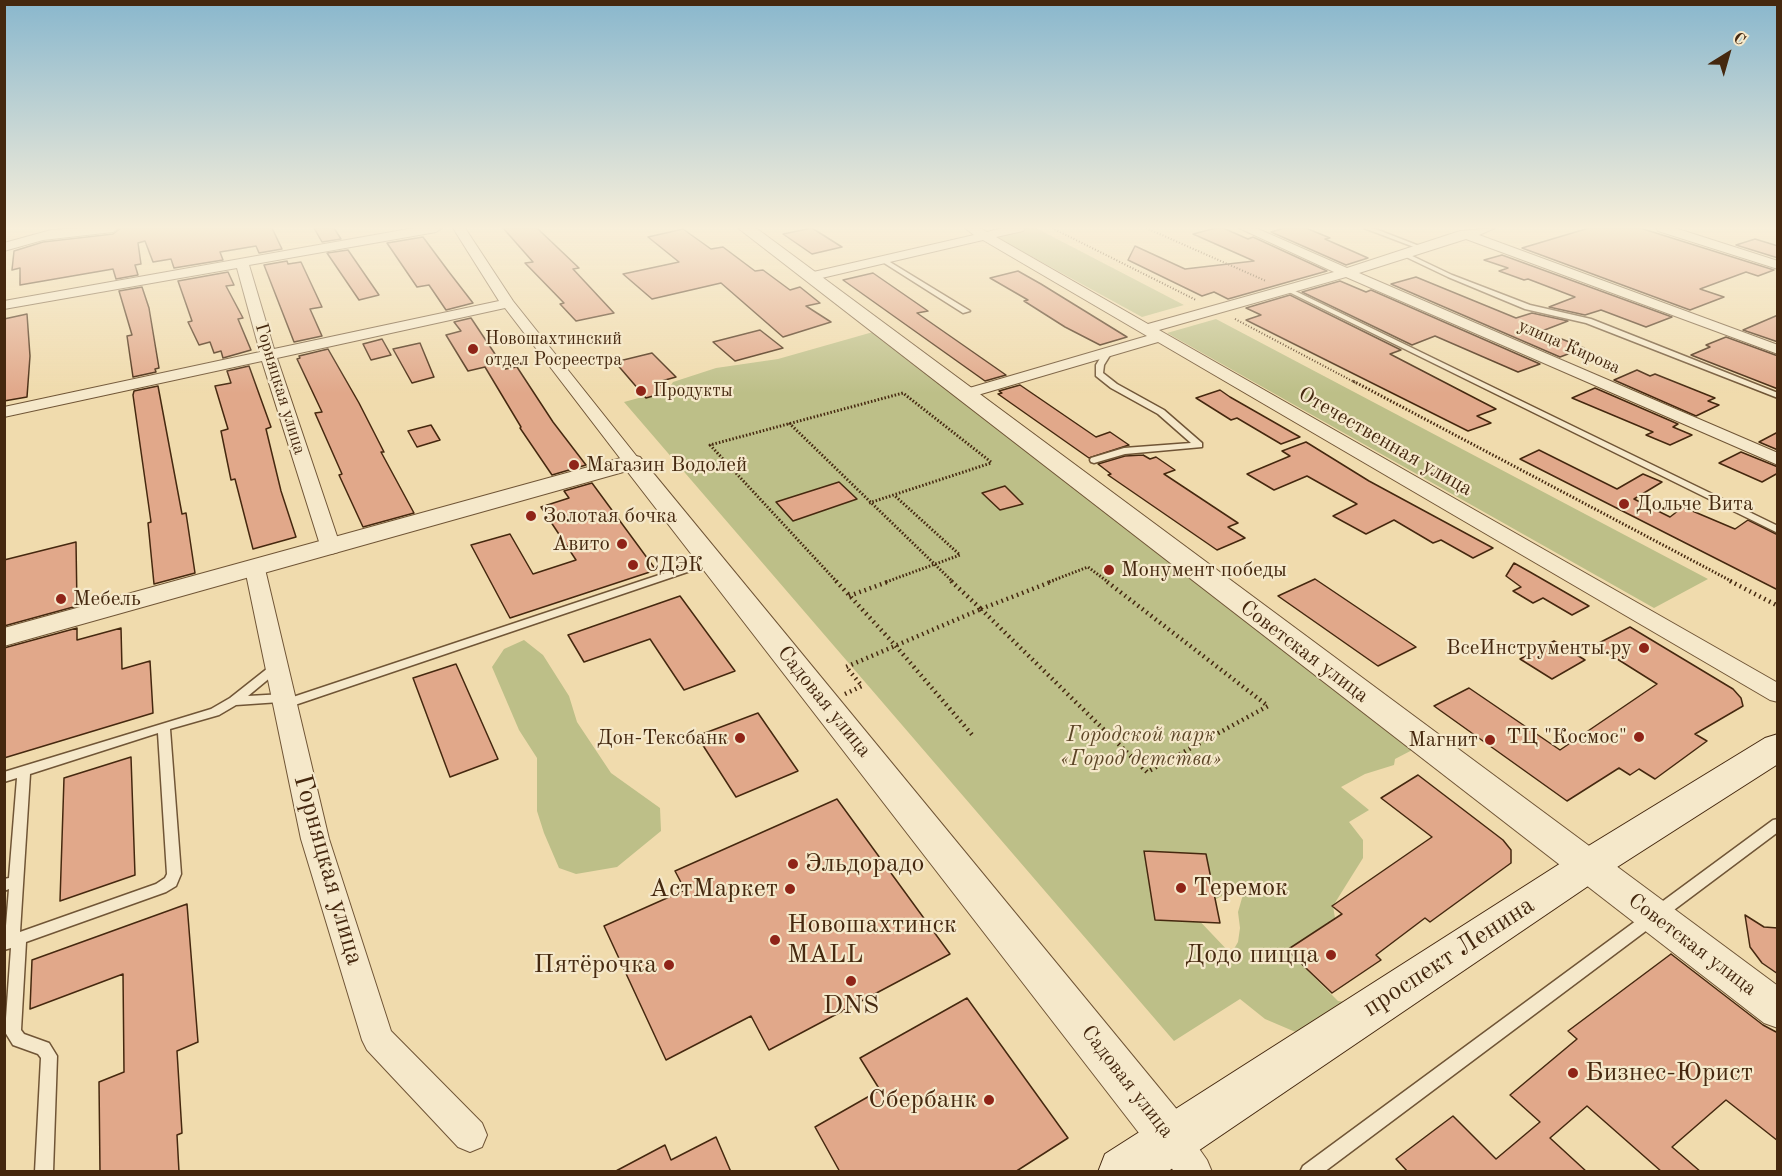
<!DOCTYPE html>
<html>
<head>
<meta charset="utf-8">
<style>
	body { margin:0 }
	#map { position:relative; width:1782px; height:1176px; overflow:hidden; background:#f0dbad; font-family:"Old Standard TT",serif }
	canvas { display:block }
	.frame { position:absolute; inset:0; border:6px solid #45280f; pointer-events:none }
	.north { position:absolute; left:1698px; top:24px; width:60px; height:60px; -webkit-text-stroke:4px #f5e8ca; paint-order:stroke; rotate:37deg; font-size:16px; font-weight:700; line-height:24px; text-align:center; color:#45280f }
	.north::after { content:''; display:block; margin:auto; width:21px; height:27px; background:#45280f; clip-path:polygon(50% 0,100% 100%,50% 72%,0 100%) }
</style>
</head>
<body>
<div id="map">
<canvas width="1782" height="1176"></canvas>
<div class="frame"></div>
<div class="north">С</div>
</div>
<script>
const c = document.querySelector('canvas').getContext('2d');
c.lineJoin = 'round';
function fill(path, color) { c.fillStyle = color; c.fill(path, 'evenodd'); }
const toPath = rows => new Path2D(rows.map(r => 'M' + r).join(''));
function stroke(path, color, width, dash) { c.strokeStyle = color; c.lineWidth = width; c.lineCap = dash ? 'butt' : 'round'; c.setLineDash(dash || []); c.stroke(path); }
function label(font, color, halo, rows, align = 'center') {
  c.font = font + ' "Old Standard TT",serif'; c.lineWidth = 4.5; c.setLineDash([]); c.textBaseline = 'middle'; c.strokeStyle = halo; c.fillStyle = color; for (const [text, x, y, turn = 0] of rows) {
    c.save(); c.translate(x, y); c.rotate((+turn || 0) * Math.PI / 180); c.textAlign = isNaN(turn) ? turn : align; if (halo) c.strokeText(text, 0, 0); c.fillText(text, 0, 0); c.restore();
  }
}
fill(toPath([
	[1029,228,1036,228,1184,305,1142,317,994,236],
	[1216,319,1708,579,1654,608,1167,333],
	[873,332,1418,747,1395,759,1394,765,1365,774,1341,787,1369,810,1349,822,1363,840,1363,858,1333,906,1335,918,1287,950,1338,1001,1352,1003,1319,1042,1265,1019,1240,999,1174,1041,624,402,668,390,673,382,716,368,778,359],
	[1239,886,1244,891,1238,912,1240,928,1238,942,1231,954,1192,913],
	[524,640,543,655,569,696,577,722,611,773,660,808,661,831,617,867,576,874,559,868,544,833,537,811,537,758,519,730,492,667,504,649]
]), '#bdbf88');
const building = toPath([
	[121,228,272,228,282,249,259,253,256,246,220,252,223,260,174,268,171,259,153,262,145,241,138,243,141,264,135,265,138,275,116,279,113,269,20,285,20,268,12,270,14,251,43,242,113,234,121,228],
	[314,228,334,228,341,239,322,242,314,228],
	[503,228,537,228,579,268,573,269,614,313,576,321,560,304,564,303,525,263,533,262,503,228],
	[812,228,842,247,812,254,783,234,812,228],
	[1216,228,1223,228,1248,239,1253,237,1327,271,1228,299,1214,292,1202,296,1128,260,1135,246,1185,269,1254,261,1193,234,1216,228],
	[1284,228,1306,228,1330,238,1325,239,1368,258,1346,265,1271,232,1284,228],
	[1589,228,1640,228,1774,270,1758,276,1746,272,1700,289,1724,297,1690,310,1522,248,1589,228],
	[683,229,711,249,723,247,755,271,763,270,790,290,800,287,820,303,806,306,831,322,783,337,721,283,652,299,623,274,679,262,648,237,683,229],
	[423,237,449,272,473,303,446,310,429,285,417,287,387,243,423,237],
	[1755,239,1778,246,1778,258,1736,245,1755,239],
	[348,250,379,295,359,300,327,253,348,250],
	[1502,255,1672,317,1646,327,1601,310,1585,315,1549,307,1575,297,1528,279,1524,280,1499,271,1508,268,1484,260,1502,255],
	[287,261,288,264,301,262,322,307,310,309,322,336,294,342,264,265,287,261],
	[1018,271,1041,284,1127,337,1100,345,1065,327,1024,301,1028,300,990,278,1018,271],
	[228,272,234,285,226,286,243,318,238,319,251,350,223,358,221,351,214,353,210,342,199,345,188,322,192,321,178,281,228,272],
	[873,273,928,311,917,313,1006,375,985,381,843,280,873,273],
	[1416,277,1516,318,1532,313,1568,321,1542,331,1584,348,1560,357,1391,284,1416,277],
	[1340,281,1366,292,1371,290,1540,364,1518,372,1435,336,1412,345,1302,292,1340,281],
	[142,287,149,308,159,368,155,369,156,372,133,377,127,336,132,335,119,291,142,287],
	[1290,295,1401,350,1390,354,1496,409,1477,416,1491,423,1468,431,1246,320,1261,315,1246,308,1290,295],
	[27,314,30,356,27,397,4,401,4,319,27,314],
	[1778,315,1778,342,1743,330,1778,315],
	[471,318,505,369,517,367,553,422,586,465,552,475,520,428,521,427,485,367,468,371,446,335,461,331,454,322,471,318],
	[760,330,783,348,735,361,713,342,760,330],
	[1726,337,1778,356,1778,389,1691,355,1710,347,1706,345,1726,337],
	[382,339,391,355,371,360,363,344,382,339],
	[420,343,434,377,412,383,393,349,420,343],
	[328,349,359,403,384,452,381,452,414,513,363,527,339,475,342,474,315,413,322,412,297,359,300,358,299,356,328,349],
	[652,353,676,377,658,382,667,392,646,398,615,362,652,353],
	[249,366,271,427,266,429,281,491,296,537,253,549,235,479,231,480,221,431,228,429,215,386,231,383,227,371,249,366],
	[1637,370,1650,376,1655,374,1715,398,1708,401,1719,405,1696,416,1614,380,1637,370],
	[1020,385,1096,437,1110,432,1129,445,1089,458,998,394,1002,393,999,391,1020,385],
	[158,386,182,514,186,513,195,573,154,584,148,523,151,522,133,395,134,391,158,386],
	[1595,388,1678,424,1673,427,1692,435,1670,445,1646,435,1653,432,1572,398,1595,388],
	[1220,390,1230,397,1300,437,1281,444,1237,418,1231,420,1196,398,1220,390],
	[431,425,440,440,417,447,408,431,431,425],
	[1778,432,1778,450,1759,442,1778,432],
	[1306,442,1369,481,1493,548,1473,558,1441,540,1433,543,1394,520,1366,534,1333,516,1357,504,1307,476,1274,490,1247,474,1290,456,1282,451,1306,442],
	[1539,450,1617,489,1643,474,1662,482,1634,499,1670,517,1683,507,1735,529,1748,520,1778,535,1778,590,1520,459,1539,450],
	[1741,452,1778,467,1778,473,1762,482,1719,463,1741,452],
	[1143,455,1150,459,1156,457,1175,470,1164,474,1238,523,1228,527,1245,538,1217,550,1108,475,1111,474,1098,464,1125,456,1143,455],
	[839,482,857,499,793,521,776,502,839,482],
	[592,483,656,570,510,618,471,545,510,534,533,574,576,560,541,507,569,498,564,491,592,483],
	[1005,486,1023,504,1000,510,982,493,1005,486],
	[76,542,77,606,4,626,4,560,76,542],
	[1514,563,1530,572,1589,606,1572,615,1543,598,1533,603,1513,591,1521,587,1506,576,1514,563],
	[1315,579,1416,647,1378,666,1278,596,1315,579],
	[680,596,735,671,684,690,650,639,584,662,568,635,680,596],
	[1630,627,1733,689,1741,698,1743,706,1695,734,1707,741,1655,779,1639,769,1630,775,1619,768,1567,801,1434,706,1469,688,1560,750,1657,684,1595,645,1630,627],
	[77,628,77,640,121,628,122,669,150,661,153,713,4,758,4,648,77,628],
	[1554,641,1585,660,1552,679,1520,659,1554,641],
	[456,664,498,759,450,777,413,678,456,664],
	[758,713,798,771,736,797,697,736,758,713],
	[131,757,135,875,60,901,64,778,131,757],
	[1418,775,1503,840,1511,850,1511,863,1430,922,1425,918,1376,955,1381,960,1332,993,1287,950,1342,914,1332,906,1432,837,1381,798,1418,775],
	[837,799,950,954,769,1050,751,1016,666,1060,604,926,685,890,675,871,837,799],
	[1144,851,1206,854,1220,923,1155,920,1144,851],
	[187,904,198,1042,177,1051,182,1133,177,1135,179,1172,100,1172,99,1082,124,1072,123,974,30,1009,32,960,187,904],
	[1745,915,1764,927,1778,928,1778,974,1762,963,1750,947,1745,915],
	[1671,954,1763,1025,1778,1033,1778,1141,1726,1100,1672,1147,1701,1172,1662,1172,1587,1106,1550,1138,1587,1172,1408,1172,1396,1159,1453,1116,1496,1159,1540,1122,1510,1095,1577,1039,1568,1031,1671,954],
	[967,998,1068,1138,1015,1172,840,1172,815,1127,880,1090,860,1058,967,998],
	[716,1137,731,1172,614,1172,665,1145,671,1160,716,1137]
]);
fill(building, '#e1a88a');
stroke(building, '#45280f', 1.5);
const service = toPath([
	[1364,228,1373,228,1427,249,1422,250,1364,228],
	[1404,254,1408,254,1452,275,1530,305,1591,319,1778,393,1778,398,1586,323,1525,309,1448,277,1404,256,1404,254],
	[881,259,885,259,970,311,963,313,881,261,881,259],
	[1289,288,1778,526,1778,533,1287,291,1286,290,1289,288],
	[1105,350,1112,352,1104,365,1103,373,1117,384,1164,410,1202,443,1202,447,1125,454,1094,463,1091,462,1090,460,1091,458,1124,448,1191,443,1158,414,1111,388,1096,376,1096,365,1105,350],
	[710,558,714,559,715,561,714,563,289,707,281,707,280,702,236,705,219,715,170,729,181,874,176,886,166,892,26,942,21,1030,24,1034,49,1043,57,1056,53,1172,35,1172,41,1058,38,1054,13,1045,5,1032,11,948,4,950,9,889,4,891,4,879,9,878,17,778,4,782,4,772,211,709,230,698,273,664,277,663,281,664,283,667,248,696,284,694,288,695,290,698,710,558],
	[158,733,167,874,165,878,156,884,20,932,30,774,158,733],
	[1778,819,1778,832,1324,1172,1300,1172,1303,1166,1773,820,1778,819]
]);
const minor = toPath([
	[81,228,119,228,113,232,43,240,4,251,4,243,51,230,81,228],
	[414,228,442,228,436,232,249,265,274,349,499,301,453,228,465,228,513,301,638,458,641,462,638,466,626,466,505,308,277,358,341,548,338,552,331,554,324,552,321,548,262,361,4,417,4,407,260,352,237,268,4,309,4,301,414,228],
	[965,228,980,228,987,232,1002,228,1025,228,1023,231,996,237,1148,324,1334,272,1239,228,1256,228,1347,268,1460,231,1495,228,1479,235,1778,345,1778,354,1466,239,1359,273,1778,453,1778,465,1346,277,1159,330,1778,683,1778,702,1770,700,1158,342,971,397,959,397,957,394,959,391,1147,336,983,240,809,281,802,277,809,273,974,235,965,228],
	[1656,228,1675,228,1778,261,1778,269,1658,231,1656,228],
	[255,563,262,565,265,569,329,839,391,1031,482,1123,487,1135,482,1147,470,1152,458,1147,367,1050,362,1040,301,839,245,569,248,565,255,563],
	[1172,1122,1184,1127,1207,1160,1212,1172,1174,1172,1155,1139,1160,1127,1172,1122]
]);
const tertiary = toPath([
	[738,228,756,228,1778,986,1778,1028,1764,1023,738,228],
	[632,455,640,457,1188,1123,1194,1139,1188,1155,1172,1161,1156,1155,627,471,4,646,4,628,632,455]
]);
const secondary = toPath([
	[1778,734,1778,764,1600,878,1167,1172,1098,1172,1105,1154,1572,856,1765,738,1778,734]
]);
stroke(service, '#705536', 3);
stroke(minor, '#705536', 2);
stroke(tertiary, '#705536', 2);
stroke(secondary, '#45280f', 2);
stroke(toPath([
	[1052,228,1196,300],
	[1146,228,1266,281],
	[1235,319,1356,383]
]), '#45280f', 2, [1, 2]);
stroke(toPath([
	[1353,381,1733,582],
	[789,423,953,582],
	[869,503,991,463],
	[837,582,710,445,903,393,991,462],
	[886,582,960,555,894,495],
	[1049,582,1088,567,1108,582]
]), '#45280f', 3, [1.5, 2]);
stroke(toPath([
	[836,581,895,645,974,737],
	[951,581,981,609],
	[1730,581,1778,606],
	[849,596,890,581],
	[981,609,1147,772,1268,706,1106,581],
	[981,609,1053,581],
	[845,694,862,686,846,667,981,609]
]), '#45280f', 4.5, [1.5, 4]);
fill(service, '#f5e8ca');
fill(minor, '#f5e8ca');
fill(tertiary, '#f5e8ca');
fill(secondary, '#f5e8ca');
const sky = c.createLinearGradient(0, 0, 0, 393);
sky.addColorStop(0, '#89b7cd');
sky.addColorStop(0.58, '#f8efda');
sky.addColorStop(1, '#f8efda00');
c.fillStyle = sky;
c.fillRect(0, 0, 1782, 393);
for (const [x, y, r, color] of [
	[473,349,6,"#8f2418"],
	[641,391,6,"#8f2418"],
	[574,465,6,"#8f2418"],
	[1624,504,6,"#8f2418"],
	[531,516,6,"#8f2418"],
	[622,544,6,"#8f2418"],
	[633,565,6,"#8f2418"],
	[1109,570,6,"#8f2418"],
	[61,599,6,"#8f2418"],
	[1644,648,6,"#8f2418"],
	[1639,737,6,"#8f2418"],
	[740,738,6,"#8f2418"],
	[1490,740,6,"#8f2418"],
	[793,864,6,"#8f2418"],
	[1181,888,6,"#8f2418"],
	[790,889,6,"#8f2418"],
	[775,940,6,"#8f2418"],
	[1331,955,6,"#8f2418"],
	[669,965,6,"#8f2418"],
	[851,981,6,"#8f2418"],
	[1573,1073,6,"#8f2418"],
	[989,1100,6,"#8f2418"]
]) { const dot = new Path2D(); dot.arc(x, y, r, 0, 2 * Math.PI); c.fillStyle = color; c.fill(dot); stroke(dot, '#f5e8ca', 2); }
label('18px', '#45280f', '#f5e8ca', [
	["Новошахтинский",485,339],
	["отдел Росреестра",485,360],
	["Продукты",653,391]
], 'left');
label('18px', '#45280f', '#f5e8ca', [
	["улица Кирова",1569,347,24],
	["Горняцкая улица",280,389,73]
]);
label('21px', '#45280f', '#f5e8ca', [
	["Отечественная улица",1385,442,30],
	["Советская улица",1304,652,37],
	["Садовая улица",824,702,51],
	["Советская улица",1692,945,37],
	["Садовая улица",1127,1082,52]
]);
label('21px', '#45280f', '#f5e8ca', [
	["Магазин Водолей",586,465],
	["Дольче Вита",1636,504],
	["Золотая бочка",543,516],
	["Авито",610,544,"right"],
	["СДЭК",645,565],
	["Монумент победы",1121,570],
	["Мебель",73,599],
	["ВсеИнструменты.ру",1632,648,"right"],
	["ТЦ \"Космос\"",1627,737,"right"],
	["Дон-Тексбанк",728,738,"right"],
	["Магнит",1478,740,"right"]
], 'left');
label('italic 21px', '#5d4627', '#f5e8ca', [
	["Городской парк",1141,735],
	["«Город детства»",1141,759]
]);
label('26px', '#45280f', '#f5e8ca', [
	["Эльдорадо",805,864],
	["Теремок",1193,888],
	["АстМаркет",778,889,"right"],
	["Новошахтинск",787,925],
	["MALL",787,955],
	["Додо пицца",1319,955,"right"],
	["Пятёрочка",657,965,"right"],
	["DNS",851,1006,"center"],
	["Бизнес-Юрист",1585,1073],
	["Сбербанк",977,1100,"right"]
], 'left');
label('26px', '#45280f', '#f5e8ca', [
	["Горняцкая улица",328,870,74],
	["проспект Ленина",1449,957,-33]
]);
</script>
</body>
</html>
